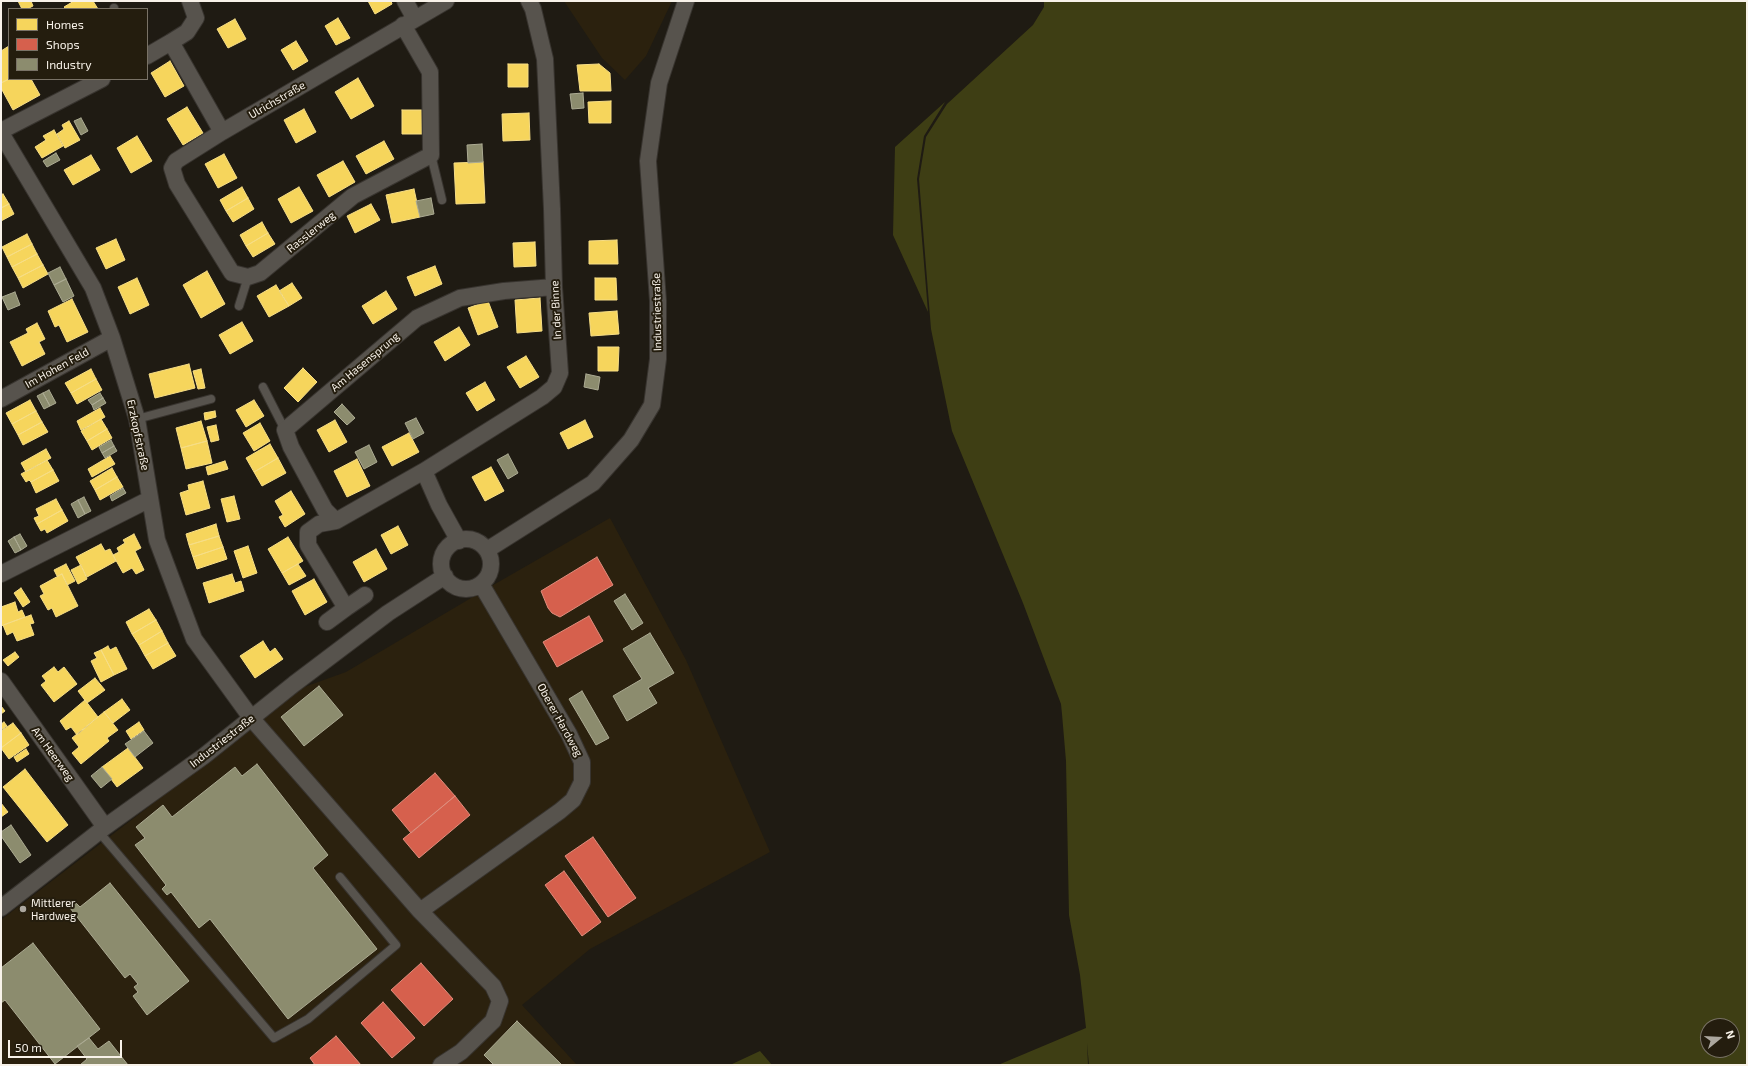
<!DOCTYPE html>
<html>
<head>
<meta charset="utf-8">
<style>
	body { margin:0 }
	#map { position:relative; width:1748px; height:1066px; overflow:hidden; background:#1f1b13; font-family:"Exo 2",sans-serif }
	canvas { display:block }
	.frame { position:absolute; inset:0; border:2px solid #f8f2e9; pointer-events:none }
	.legend { position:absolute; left:8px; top:8px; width:140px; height:72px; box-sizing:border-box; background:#241d0e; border:1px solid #797266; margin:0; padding:5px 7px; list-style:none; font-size:12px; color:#f8f2e9 }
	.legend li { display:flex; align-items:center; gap:8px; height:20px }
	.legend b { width:20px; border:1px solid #797266 }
	.north { position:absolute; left:1700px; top:1018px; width:40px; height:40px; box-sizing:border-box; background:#241d0e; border:1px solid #797266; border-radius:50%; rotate:72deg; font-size:11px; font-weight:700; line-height:16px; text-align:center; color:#f8f2e9 }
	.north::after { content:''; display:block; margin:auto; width:14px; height:18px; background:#aca79e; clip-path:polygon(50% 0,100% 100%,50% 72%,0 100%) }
	.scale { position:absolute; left:8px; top:1040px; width:114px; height:18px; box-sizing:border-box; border:2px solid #f8f2e9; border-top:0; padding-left:5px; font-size:12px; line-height:14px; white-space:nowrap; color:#f8f2e9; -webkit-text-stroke:3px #241d0e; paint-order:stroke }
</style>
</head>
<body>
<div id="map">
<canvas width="1748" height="1066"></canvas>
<div class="frame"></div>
<ul class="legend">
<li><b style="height:11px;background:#f6d55c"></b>Homes</li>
<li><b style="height:11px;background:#d6604d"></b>Shops</li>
<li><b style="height:11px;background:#8c8c6e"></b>Industry</li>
</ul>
<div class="north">N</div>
<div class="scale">50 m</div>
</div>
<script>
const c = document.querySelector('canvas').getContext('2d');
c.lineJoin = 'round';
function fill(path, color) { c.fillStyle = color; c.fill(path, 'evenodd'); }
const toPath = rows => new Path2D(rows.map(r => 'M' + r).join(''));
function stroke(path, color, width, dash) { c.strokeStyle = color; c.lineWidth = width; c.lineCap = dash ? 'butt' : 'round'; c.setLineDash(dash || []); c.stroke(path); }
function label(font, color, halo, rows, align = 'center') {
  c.font = font + ' "Exo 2",sans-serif'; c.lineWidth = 4; c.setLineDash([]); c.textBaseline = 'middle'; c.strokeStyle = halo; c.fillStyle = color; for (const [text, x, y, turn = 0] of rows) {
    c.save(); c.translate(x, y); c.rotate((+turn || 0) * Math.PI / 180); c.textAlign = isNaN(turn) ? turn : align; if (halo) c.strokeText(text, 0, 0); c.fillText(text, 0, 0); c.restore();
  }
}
fill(toPath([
	[564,1,672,1,646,56,625,80,602,58],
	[610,518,686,660,770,852,590,949,522,1005,577,1065,1,1065,1,920,267,716,296,690,346,672,488,588]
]), '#2b210e');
fill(toPath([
	[1044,1,1747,1,1747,1065,1089,1065,1087,1043,1088,1065,998,1065,1086,1028,1080,975,1069,915,1066,761,1062,714,1061,704,1023,603,952,431,931,329,919,179,926,137,947,104,1033,25,1044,7],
	[1708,1026,1732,1026,1732,1050,1708,1050],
	[945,102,924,136,917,179,928,312,893,235,895,147],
	[760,1051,772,1065,730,1065]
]), '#3e3e14');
const homes = toPath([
	[18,1,31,1,33,6,27,9,22,9,18,1],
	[74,1,93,1,98,9,66,9,64,7,74,1],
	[368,1,391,1,392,4,375,14,368,1],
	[338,18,350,38,336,45,325,26,338,18],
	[235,19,246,39,228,48,217,29,235,19],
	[296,41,308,61,293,70,281,50,296,41],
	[9,46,9,79,1,83,1,51,9,46],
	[170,61,184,86,165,97,151,73,170,61],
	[508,64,528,64,528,87,508,87,508,64],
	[599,64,610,73,611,91,580,91,577,65,599,64],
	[358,78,374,106,351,119,335,92,358,78],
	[9,79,31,79,40,95,13,110,1,88,1,83,9,79],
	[611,101,611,123,589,123,588,102,611,101],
	[187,107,203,133,183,145,167,119,187,107],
	[304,109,316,132,296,143,284,120,304,109],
	[402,110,422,110,422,134,402,134,402,110],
	[529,113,530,140,503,141,502,114,529,113],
	[69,121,80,140,65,148,57,134,64,129,62,125,69,121],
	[54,130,63,146,42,158,35,147,46,140,43,136,54,130],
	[137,136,152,161,131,173,117,148,137,136],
	[384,141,394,159,366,174,356,156,384,141],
	[224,154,237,178,218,188,205,164,224,154],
	[91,155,100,170,73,185,64,170,91,155],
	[343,161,355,182,329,197,317,175,343,161],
	[483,162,485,203,456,204,454,163,483,162],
	[242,187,248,198,226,211,220,200,242,187],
	[299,187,313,211,291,223,278,199,299,187],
	[414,189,420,217,392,223,386,195,414,189],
	[3,194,9,204,1,208,1,195,3,194],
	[248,198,254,209,233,222,226,211,248,198],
	[9,204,14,214,1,221,1,208,9,204],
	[371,204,380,220,355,233,347,216,371,204],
	[262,222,268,233,246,246,240,235,262,222],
	[268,233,275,244,253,257,246,246,268,233],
	[27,234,32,244,7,257,2,247,27,234],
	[116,239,125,260,106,269,96,248,116,239],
	[617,240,618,264,589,264,589,241,617,240],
	[535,242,536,266,514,267,513,243,535,242],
	[32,244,37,254,12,267,7,257,32,244],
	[37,254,43,265,18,278,12,267,37,254],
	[43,265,48,274,23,288,18,278,43,265],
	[435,266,442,284,415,296,407,277,435,266],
	[207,271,225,304,201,318,183,285,207,271],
	[137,278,149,305,130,314,118,287,137,278],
	[595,278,616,278,617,300,595,300,595,278],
	[292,283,302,298,289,306,279,291,292,283],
	[276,285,289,306,269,317,257,296,276,285],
	[386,291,397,309,373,324,362,306,386,291],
	[540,298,542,331,517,333,515,300,540,298],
	[72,299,88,332,67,342,59,325,55,327,48,311,72,299],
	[488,301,498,327,478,335,468,308,488,301],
	[617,311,619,334,591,336,589,313,617,311],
	[242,322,253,341,230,354,219,335,242,322],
	[37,323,45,339,39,342,45,354,22,366,10,342,28,333,26,329,37,323],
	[459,327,470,345,445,361,434,342,459,327],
	[598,347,619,347,618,371,598,371,598,347],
	[526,356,539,377,520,388,507,367,526,356],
	[189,364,195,388,155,398,149,374,189,364],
	[303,368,317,382,298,402,284,388,303,368],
	[91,369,96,379,71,393,65,383,91,369],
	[201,369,205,388,198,389,193,371,201,369],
	[96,379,102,390,77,404,71,393,96,379],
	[485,382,495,400,477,411,466,393,485,382],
	[30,400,36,411,12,424,6,413,30,400],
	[254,400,264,416,246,427,236,410,254,400],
	[100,408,105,417,81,430,77,421,100,408],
	[36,411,42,422,18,435,12,424,36,411],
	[215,411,216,417,205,420,204,413,215,411],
	[101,419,107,429,87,441,81,431,101,419],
	[335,420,347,442,329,452,317,430,335,420],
	[585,420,593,437,568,449,560,433,585,420],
	[201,421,207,441,181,448,176,428,201,421],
	[42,422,48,432,23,445,18,435,42,422],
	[260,423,270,441,254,451,243,433,260,423],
	[216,425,219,440,211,442,207,427,216,425],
	[107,429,112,438,92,450,87,441,107,429],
	[409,433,419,452,392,466,382,447,409,433],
	[207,441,212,463,186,469,181,448,207,441],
	[270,444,278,458,254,472,246,458,270,444],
	[46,449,51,458,26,472,21,463,46,449],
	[110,456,115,464,92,477,88,469,110,456],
	[278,458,286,473,262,486,254,472,278,458],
	[357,459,370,486,347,497,334,471,357,459],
	[47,460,53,470,31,482,29,480,26,482,21,474,47,460],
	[225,461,228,469,208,475,206,467,225,461],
	[491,467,504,491,485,501,472,477,491,467],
	[112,468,117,477,95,490,90,481,112,468],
	[53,470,59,481,36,493,31,482,53,470],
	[117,477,123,487,100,500,95,490,117,477],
	[203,481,210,508,186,515,180,493,189,490,188,485,203,481],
	[291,491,305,514,285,527,279,517,283,515,275,501,291,491],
	[234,496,240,519,227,522,221,499,234,496],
	[56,499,62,510,37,524,34,518,39,516,36,509,56,499],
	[62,510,68,521,47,533,45,529,41,531,37,524,62,510],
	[216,524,219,536,189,545,186,534,216,524],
	[398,526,408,545,391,554,381,535,398,526],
	[134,534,141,548,135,551,144,570,136,574,132,568,123,573,113,555,119,552,117,548,125,543,123,540,134,534],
	[219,536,223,547,193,557,189,545,219,536],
	[288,537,303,561,282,573,268,549,288,537],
	[101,544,105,551,110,549,116,561,87,577,76,557,101,544],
	[248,546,257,573,243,578,234,551,248,546],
	[223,547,227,559,197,569,193,557,223,547],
	[376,549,387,569,364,582,353,562,376,549],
	[66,564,75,581,67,585,62,574,57,576,54,570,66,564],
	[298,564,306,576,289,585,282,573,298,564],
	[81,565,87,579,78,584,71,570,81,565],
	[62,574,78,606,56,617,52,608,48,610,40,596,44,594,40,586,62,574],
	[232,574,235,583,241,581,244,591,209,603,203,583,232,574],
	[314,579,327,602,305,615,292,591,314,579],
	[21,588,30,602,23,607,14,593,21,588],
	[15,602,18,612,22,610,25,617,1,626,1,607,15,602],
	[149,609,156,620,132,634,126,622,149,609],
	[31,615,34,623,30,624,34,635,17,641,13,632,7,635,3,625,31,615],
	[156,620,162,631,139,645,132,634,156,620],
	[162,631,168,643,145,656,139,645,162,631],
	[263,641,270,652,275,648,283,659,255,678,240,656,263,641],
	[168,643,176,656,153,669,145,656,168,643],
	[108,646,110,650,116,647,127,669,114,675,101,650,108,646],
	[101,650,114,675,101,682,91,661,97,658,94,653,101,650],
	[15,652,19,657,8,666,3,660,15,652],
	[54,667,58,672,64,667,77,684,54,702,41,685,46,681,42,676,54,667],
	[95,678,105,690,87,703,78,691,95,678],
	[122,699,130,710,113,723,104,712,122,699],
	[85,700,98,717,77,735,71,727,66,730,60,721,85,700],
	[1,706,5,711,1,714,1,706],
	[104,712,118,730,107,738,109,741,81,764,72,753,79,747,72,738,104,712],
	[4,722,7,726,1,730,1,724,4,722],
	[139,722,144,730,131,739,126,731,139,722],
	[13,723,21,733,1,748,1,731,13,723],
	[21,733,29,745,9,759,1,748,21,733],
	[128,748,143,768,117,787,102,767,128,748],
	[26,749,29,754,17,762,14,757,26,749],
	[25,769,68,825,47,842,3,787,25,769],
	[1,803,8,812,1,817,1,803]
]);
fill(homes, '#f6d55c');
stroke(homes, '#f7de86', 1);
const shops = toPath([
	[597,557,613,585,560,617,552,613,548,608,541,591,597,557],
	[589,616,603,641,557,667,543,642,589,616],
	[435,773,455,796,411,833,392,810,435,773],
	[455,796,470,815,419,858,403,839,455,796],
	[593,837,636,898,608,917,565,856,593,837],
	[564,871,601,922,582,936,545,885,564,871],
	[421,963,453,999,424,1026,391,990,421,963],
	[383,1002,415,1038,392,1058,361,1023,383,1002],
	[336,1036,361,1065,315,1065,310,1058,336,1036]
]);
fill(shops, '#d6604d');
stroke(shops, '#e08c7c', 1);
const industry = toPath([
	[583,93,584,108,572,109,570,94,583,93],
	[81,118,88,131,81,135,74,121,81,118],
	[482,144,483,162,468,163,467,145,482,144],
	[56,153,60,160,47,167,43,161,56,153],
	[431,198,434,214,420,217,416,201,431,198],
	[60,267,66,279,54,285,48,273,60,267],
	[66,279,74,296,63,302,54,285,66,279],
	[15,292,20,305,8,310,2,297,15,292],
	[586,374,600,377,598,390,584,387,586,374],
	[49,390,56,403,50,406,43,393,49,390],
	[43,393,50,406,44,409,37,396,43,393],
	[100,393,103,398,92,405,88,400,100,393],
	[103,398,106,403,94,410,92,405,103,398],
	[342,404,355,418,347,425,334,412,342,404],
	[416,418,424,433,413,439,405,423,416,418],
	[111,440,114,446,102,453,99,447,111,440],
	[369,445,377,462,364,469,355,452,369,445],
	[114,446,117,451,105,458,102,453,114,446],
	[508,454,518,473,508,479,497,460,508,454],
	[123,488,126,493,112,501,110,496,123,488],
	[84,497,91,511,85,514,78,500,84,497],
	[78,500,85,514,78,518,71,504,78,500],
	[20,534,27,546,21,550,14,537,20,534],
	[14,537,21,550,15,553,8,541,14,537],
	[625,594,643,623,632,630,614,601,625,594],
	[650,633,674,673,648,688,657,703,627,721,613,696,642,679,623,649,650,633],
	[319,686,343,715,304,746,281,717,319,686],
	[582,691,609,738,596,745,569,699,582,691],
	[144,731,153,743,135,757,125,744,144,731],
	[257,764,328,855,313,868,377,949,288,1019,210,919,199,928,171,892,167,895,162,889,166,885,135,845,145,838,136,827,163,805,172,817,235,767,242,776,257,764],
	[102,767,112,779,101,788,91,776,102,767],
	[11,825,31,855,20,863,1,836,1,832,11,825],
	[110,883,189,981,147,1015,133,996,138,992,134,987,138,984,130,974,125,978,70,908,76,903,80,907,110,883],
	[33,943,100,1029,55,1064,5,1000,1,1003,1,968,33,943],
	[517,1021,562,1065,494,1065,484,1055,517,1021],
	[89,1038,98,1049,109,1041,128,1065,80,1065,87,1059,77,1046,89,1038]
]);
fill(industry, '#8c8c6e');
stroke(industry, '#acab93', 1);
const service = toPath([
	[114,8,114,9],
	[431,155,442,200],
	[239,306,248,277],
	[263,387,285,430],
	[137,419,211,399],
	[99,832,274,1038,308,1019,396,945,340,877]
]);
const minor = toPath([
	[405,1,415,19],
	[171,42,187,32,196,18,190,1],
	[147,56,171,42,222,132,446,1],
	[1,131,102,79],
	[222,132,176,161,172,168,177,184,232,273,248,277,260,273,353,196,431,155,430,72,403,25],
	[1,133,93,288,112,338,137,419,157,540,194,639,252,719,420,911,493,986,500,1001,493,1021,461,1052,441,1065],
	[1,399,112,338],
	[336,521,325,510,291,447,285,430,417,318,460,298,504,291,554,287],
	'441 564a25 25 0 1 1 50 0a25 25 0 1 1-50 0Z',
	[459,541,439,505,424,471,542,397,554,387,560,373,554,287,552,209,545,59,533,9,529,1],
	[487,550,593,483,631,440,652,405,658,359,658,301,648,161,659,83,686,1],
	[1,574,150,499],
	[346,608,365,595],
	[327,622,346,608,308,545,308,532,319,524,336,521,424,471],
	[1,681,105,827],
	[1,908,105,827,204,756,294,684,388,613,445,576],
	[420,911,560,811,573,800,582,782,582,762,569,734,481,584]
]);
stroke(service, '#38342f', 10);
stroke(minor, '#38342f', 18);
stroke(service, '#57534d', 8);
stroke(minor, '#57534d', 16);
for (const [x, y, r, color] of [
	[23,909,4,"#aca79e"]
]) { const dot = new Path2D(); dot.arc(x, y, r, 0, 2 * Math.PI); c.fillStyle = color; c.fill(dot); stroke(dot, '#241d0e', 1.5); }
label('11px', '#f8f2e9', '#241d0e', [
	["Ulrichstraße",277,100,-30],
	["Rasslerweg",311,232,-39],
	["In der Binne",556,310,-93],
	["Industriestraße",657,312,-91],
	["Am Hasensprung",365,362,-40],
	["Im Hohen Feld",57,368,-29],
	["Erzkopfstraße",138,435,78],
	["Oberer Hardweg",560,720,61],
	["Industriestraße",222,741,-38],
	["Am Heerweg",53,754,54]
]);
label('11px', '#f8f2e9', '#241d0e', [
	["Mittlerer",31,903],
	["Hardweg",31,916]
], 'left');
</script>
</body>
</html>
